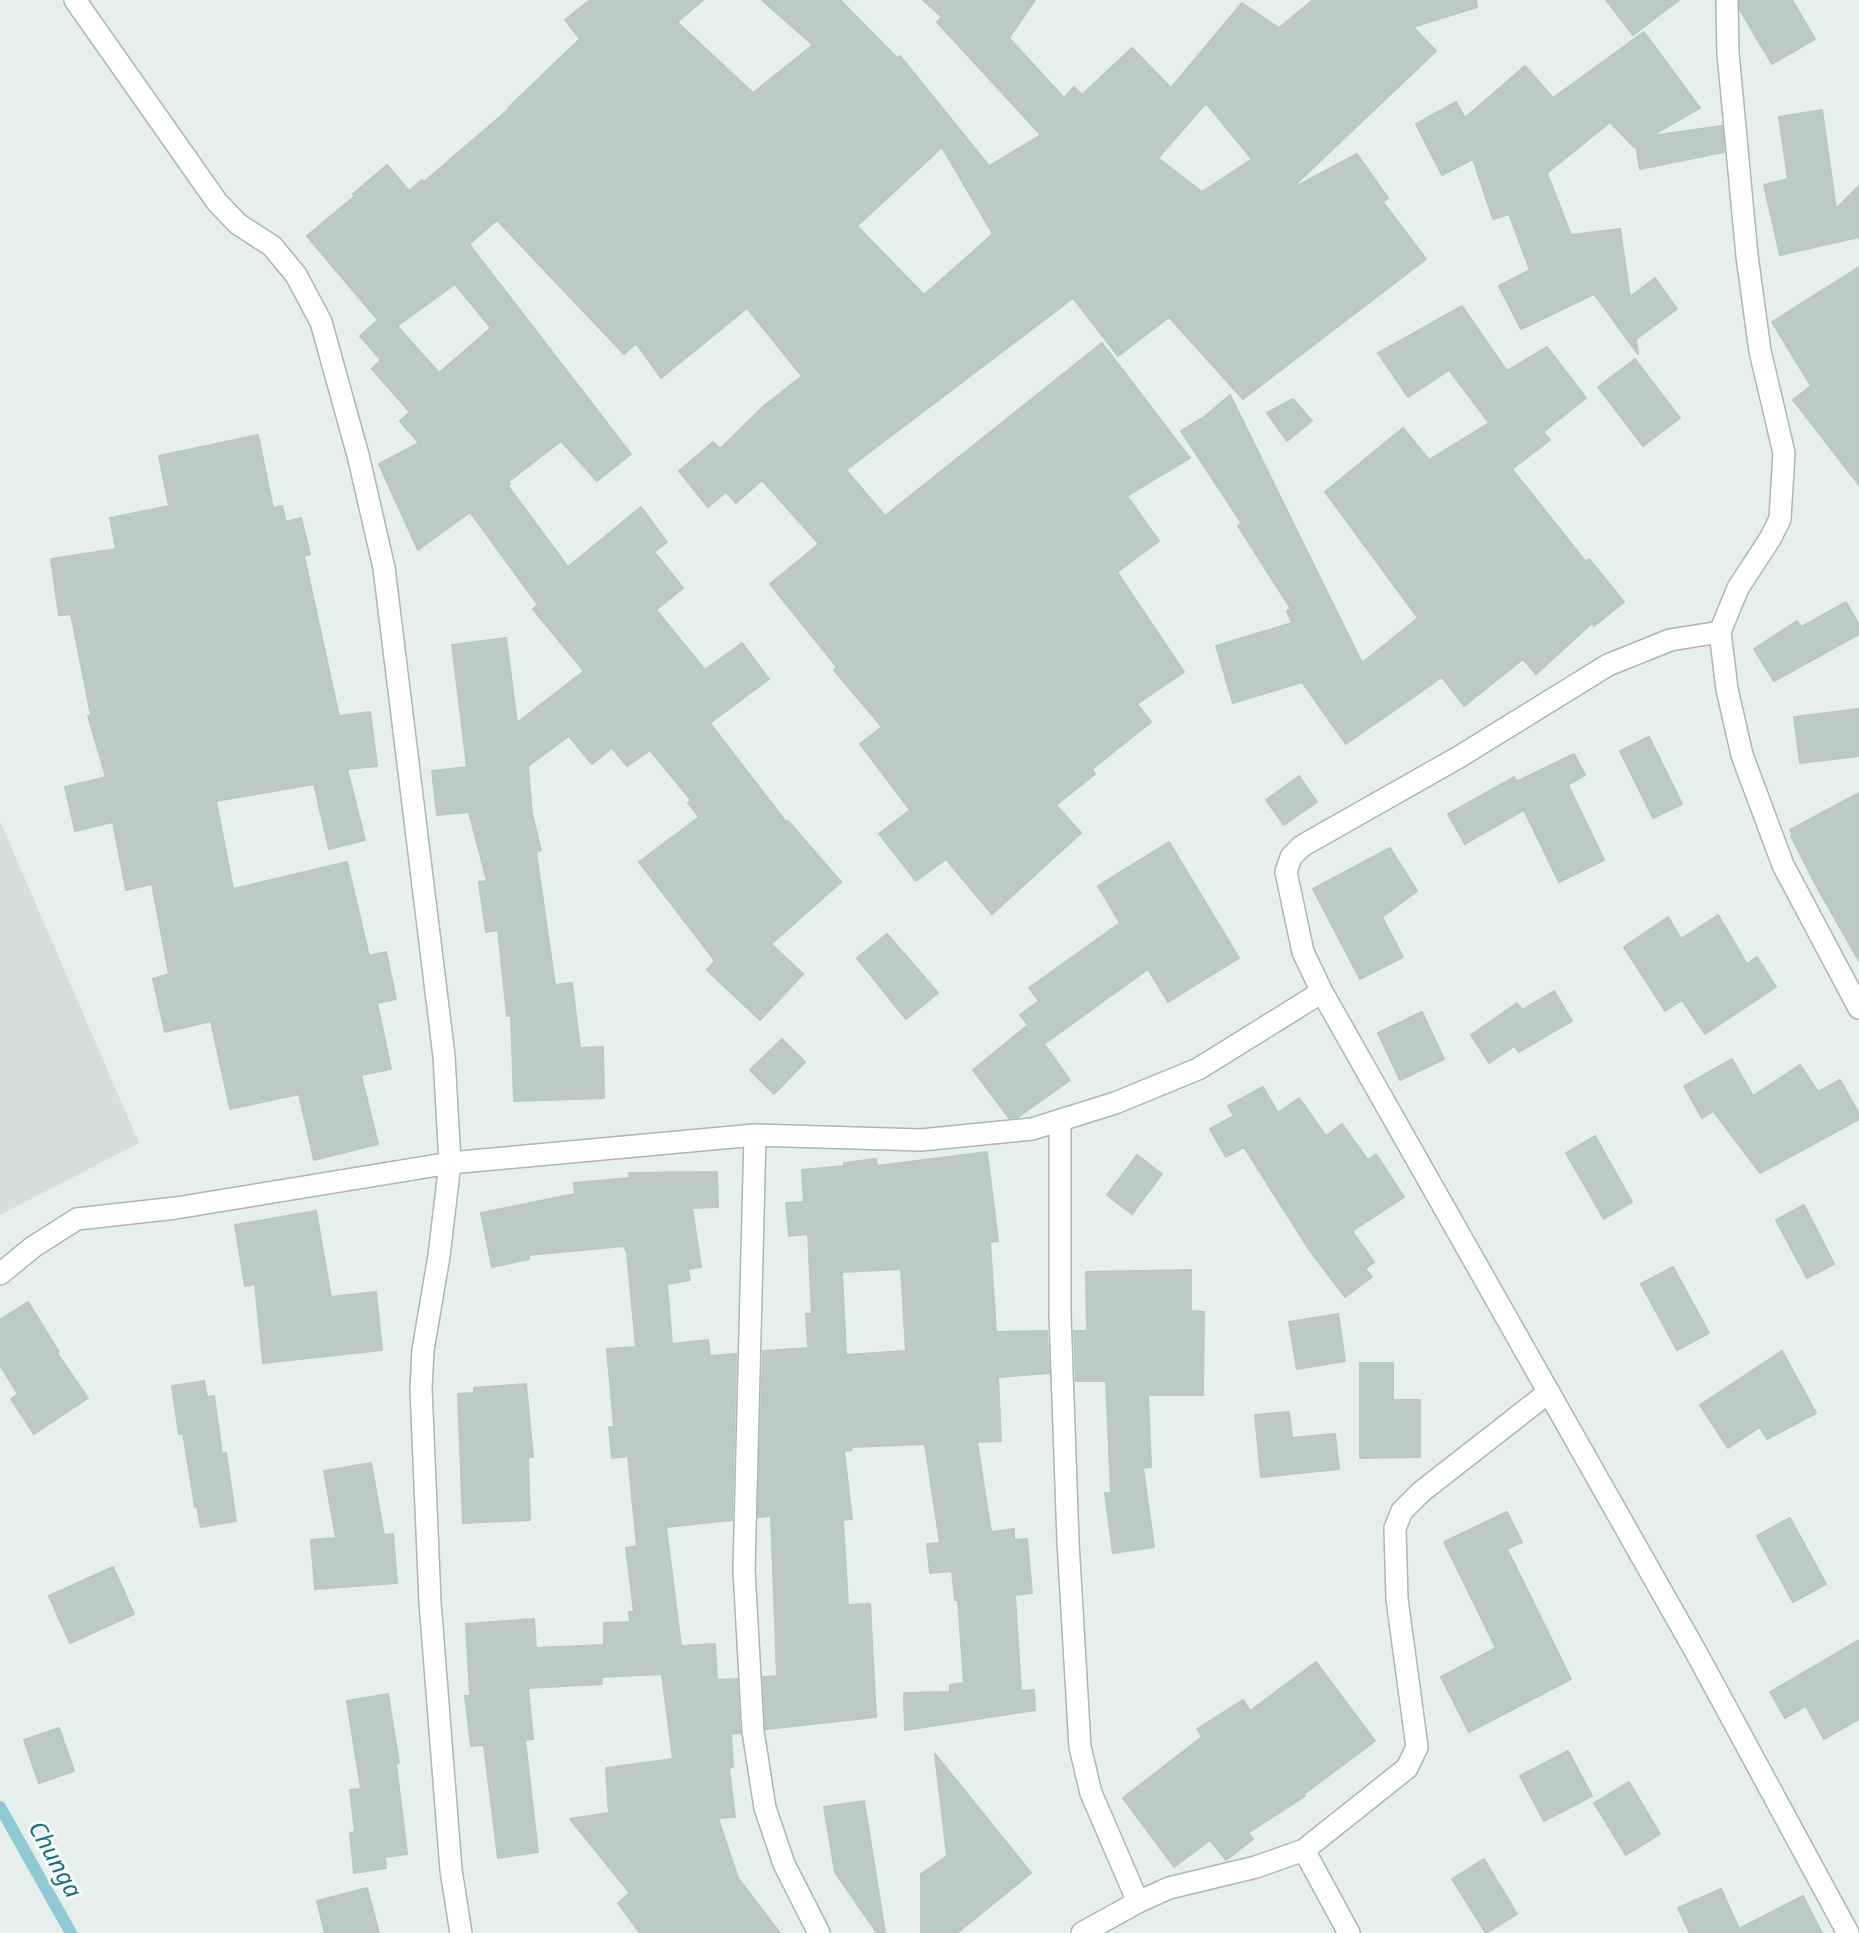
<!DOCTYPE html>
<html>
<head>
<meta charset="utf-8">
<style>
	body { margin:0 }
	canvas { display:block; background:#e6efeb }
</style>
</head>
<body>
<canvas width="1859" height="1933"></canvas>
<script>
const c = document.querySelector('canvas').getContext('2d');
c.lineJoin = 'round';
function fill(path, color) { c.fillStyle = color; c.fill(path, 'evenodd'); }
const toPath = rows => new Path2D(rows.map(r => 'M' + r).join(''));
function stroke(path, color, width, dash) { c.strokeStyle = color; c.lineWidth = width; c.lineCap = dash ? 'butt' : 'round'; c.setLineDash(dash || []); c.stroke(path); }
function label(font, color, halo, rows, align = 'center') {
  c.font = font + ' "Noto Sans",sans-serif'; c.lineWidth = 6; c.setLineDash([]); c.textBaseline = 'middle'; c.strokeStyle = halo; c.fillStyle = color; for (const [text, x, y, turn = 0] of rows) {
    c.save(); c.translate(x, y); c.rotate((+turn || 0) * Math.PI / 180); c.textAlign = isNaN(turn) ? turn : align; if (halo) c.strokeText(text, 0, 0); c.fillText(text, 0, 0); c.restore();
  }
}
fill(toPath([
	[0,821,139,1143,0,1215]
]), '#d4dfda');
stroke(toPath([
	[0,1807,71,1933]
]), '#8ec9d4', 12);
const building = toPath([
	[590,0,703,0,677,22,753,93,813,45,762,0,840,0,897,58,900,56,989,166,1041,135,937,22,942,17,923,0,1035,0,1009,38,1064,98,1074,87,1082,95,1132,48,1171,88,1242,3,1279,28,1313,0,1476,0,1477,7,1413,27,1436,51,1297,183,1299,185,1357,154,1388,198,1383,202,1426,259,1243,399,1169,317,1118,356,1073,298,846,470,885,516,1102,343,1190,458,1127,496,1159,541,1117,572,1184,672,1137,704,1151,722,1092,769,1095,774,1056,805,1081,833,992,914,946,859,916,881,879,834,910,810,860,744,882,727,834,670,837,667,770,584,819,544,762,480,736,503,726,492,708,507,679,471,713,442,720,449,764,406,802,376,747,308,661,378,636,343,624,354,497,220,469,244,631,454,597,481,561,441,508,482,510,484,508,486,568,567,641,507,667,542,654,552,683,588,656,610,705,670,742,643,769,679,710,723,786,822,788,821,841,882,771,944,803,974,760,1020,707,970,715,961,639,862,699,817,688,803,691,800,650,750,627,766,612,748,592,764,569,736,528,766,532,814,541,850,536,852,555,985,572,983,580,1048,603,1047,604,1098,514,1101,511,1016,507,1016,498,930,486,932,479,882,487,881,469,812,437,815,432,771,467,767,452,645,506,638,517,723,584,671,533,609,538,605,470,512,418,550,379,464,419,443,400,421,410,412,372,369,381,360,360,336,378,320,307,236,355,196,353,194,387,165,409,191,422,180,424,182,509,109,508,108,580,39,565,20,590,0],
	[1206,103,1252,159,1202,192,1158,158,1206,103],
	[942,147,993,234,924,295,857,226,942,147],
	[455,284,491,328,439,373,397,326,455,284],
	[1606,0,1679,0,1633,35,1606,0],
	[1740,0,1792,0,1815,39,1772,64,1740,10,1740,0],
	[1644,32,1700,108,1651,136,1722,126,1724,152,1640,169,1636,146,1634,147,1610,122,1547,173,1571,235,1620,229,1630,297,1655,278,1677,309,1636,339,1638,354,1594,294,1521,329,1499,286,1530,270,1509,214,1493,219,1473,159,1442,175,1416,124,1456,102,1465,118,1525,66,1553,98,1644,32],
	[1822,110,1836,209,1859,186,1859,237,1780,255,1764,185,1788,179,1779,117,1822,110],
	[1859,267,1859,485,1793,400,1811,386,1772,322,1859,267],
	[1462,306,1507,371,1547,347,1586,398,1543,432,1550,440,1512,469,1586,562,1589,559,1624,602,1594,626,1592,623,1536,674,1523,659,1464,706,1442,677,1346,744,1302,682,1233,703,1216,646,1292,623,1287,611,1291,609,1238,526,1242,524,1181,431,1204,417,1230,395,1362,663,1418,618,1325,492,1403,428,1429,460,1489,423,1449,370,1408,397,1378,353,1462,306],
	[1635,359,1680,418,1643,446,1598,387,1635,359],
	[1293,399,1312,421,1287,441,1267,413,1293,399],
	[258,435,273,508,282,506,286,522,301,518,310,554,304,556,339,716,370,712,377,766,347,769,365,840,329,849,314,784,216,801,233,889,347,862,369,956,386,952,396,999,377,1003,391,1069,361,1075,378,1144,314,1160,299,1094,230,1109,211,1021,165,1032,153,979,169,974,152,884,126,890,113,822,75,831,65,787,106,777,88,716,91,715,71,614,59,615,51,559,116,549,110,518,169,506,159,456,258,435],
	[1846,602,1859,625,1859,634,1774,681,1754,649,1797,621,1801,627,1846,602],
	[1859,709,1859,756,1800,763,1794,717,1859,709],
	[1649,737,1682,804,1653,818,1620,751,1649,737],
	[1574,754,1585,775,1568,785,1604,860,1559,882,1524,810,1465,844,1448,814,1514,777,1516,782,1574,754],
	[1299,776,1317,802,1284,825,1266,800,1299,776],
	[1859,793,1859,961,1817,887,1791,836,1793,835,1790,830,1859,793],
	[1169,842,1239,958,1168,1002,1148,969,1044,1044,1070,1080,1018,1117,1009,1118,973,1070,1028,1025,1020,1015,1039,1001,1029,988,1120,923,1098,886,1169,842],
	[1390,848,1417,891,1382,917,1403,957,1360,979,1313,889,1390,848],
	[1718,915,1747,964,1757,957,1776,987,1705,1034,1682,1000,1665,1011,1624,947,1668,917,1681,939,1718,915],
	[887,934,938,993,906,1019,857,958,887,934],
	[1554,991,1572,1021,1519,1052,1514,1046,1489,1063,1471,1035,1517,1003,1522,1010,1554,991],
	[1422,1012,1444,1059,1400,1080,1378,1033,1422,1012],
	[782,1039,805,1062,774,1094,750,1070,782,1039],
	[1732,1059,1753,1096,1800,1065,1818,1092,1840,1080,1859,1114,1859,1119,1760,1173,1713,1111,1702,1118,1684,1086,1732,1059],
	[1263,1087,1278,1113,1299,1098,1326,1136,1342,1124,1368,1160,1376,1154,1404,1197,1352,1231,1374,1262,1365,1269,1372,1277,1345,1297,1310,1251,1244,1147,1226,1157,1210,1129,1234,1116,1228,1106,1263,1087],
	[1595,1136,1632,1202,1604,1219,1566,1153,1595,1136],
	[987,1152,998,1241,990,1242,996,1332,1047,1331,1049,1373,998,1377,1001,1441,977,1442,991,1532,1014,1529,1014,1540,1027,1539,1032,1593,1015,1595,1021,1691,1034,1690,1035,1710,905,1730,904,1693,950,1692,950,1685,964,1683,958,1600,955,1600,952,1571,930,1573,927,1544,940,1543,925,1444,851,1447,852,1450,844,1451,852,1519,843,1520,848,1605,870,1604,876,1717,766,1729,763,1677,777,1676,771,1516,758,1517,763,1351,808,1348,806,1314,812,1314,808,1234,789,1236,786,1203,804,1202,802,1170,844,1166,844,1163,876,1159,877,1166,987,1152],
	[901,1269,906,1351,846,1355,842,1272,901,1269],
	[1137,1155,1162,1174,1132,1214,1107,1195,1137,1155],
	[717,1172,718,1207,692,1208,701,1267,688,1269,690,1280,667,1284,672,1344,708,1340,710,1356,736,1354,732,1520,666,1527,681,1646,715,1644,717,1680,737,1679,740,1733,731,1734,733,1767,729,1768,735,1817,718,1818,738,1878,780,1933,640,1933,618,1903,630,1893,570,1819,609,1813,606,1768,673,1759,662,1674,601,1677,602,1684,528,1688,533,1739,525,1740,538,1852,498,1858,484,1745,471,1746,465,1696,470,1696,466,1624,534,1619,536,1648,604,1645,604,1623,630,1622,629,1612,634,1612,626,1548,637,1546,628,1456,612,1458,609,1427,614,1427,607,1349,636,1347,627,1253,624,1246,528,1255,529,1259,492,1267,481,1213,575,1194,574,1183,630,1178,629,1173,717,1172],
	[1804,1205,1834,1264,1807,1278,1776,1220,1804,1205],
	[316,1211,331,1297,376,1292,382,1350,263,1363,255,1284,245,1286,235,1225,316,1211],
	[1673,1267,1709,1333,1677,1350,1641,1284,1673,1267],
	[1191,1270,1191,1311,1204,1312,1203,1395,1148,1395,1151,1467,1143,1468,1154,1547,1113,1553,1105,1493,1111,1493,1106,1381,1076,1381,1074,1331,1087,1331,1086,1272,1191,1270],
	[28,1302,59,1352,57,1353,88,1398,34,1434,11,1399,18,1394,0,1365,0,1320,28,1302],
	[1338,1314,1345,1361,1297,1369,1289,1322,1338,1314],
	[1782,1351,1816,1413,1767,1439,1760,1427,1728,1448,1700,1405,1782,1351],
	[1360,1363,1393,1363,1393,1400,1420,1400,1420,1457,1360,1458,1360,1363],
	[204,1381,207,1397,214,1396,222,1454,226,1453,236,1521,201,1527,197,1507,195,1507,183,1433,179,1434,172,1386,204,1381],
	[526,1384,533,1457,528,1457,530,1520,463,1523,458,1394,474,1393,474,1388,526,1384],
	[1289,1412,1292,1438,1335,1434,1339,1469,1261,1477,1255,1415,1289,1412],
	[371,1463,384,1535,393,1534,397,1583,315,1589,311,1540,336,1538,324,1471,371,1463],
	[1507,1512,1522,1542,1507,1549,1571,1679,1469,1732,1441,1677,1496,1648,1444,1542,1507,1512],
	[1790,1518,1826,1584,1793,1602,1757,1536,1790,1518],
	[113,1567,134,1614,70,1643,49,1596,113,1567],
	[1859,1640,1859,1719,1824,1739,1806,1706,1785,1718,1770,1692,1859,1640],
	[1316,1662,1375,1741,1304,1794,1305,1796,1248,1833,1253,1839,1226,1860,1210,1840,1174,1867,1123,1798,1202,1737,1197,1729,1243,1700,1250,1711,1316,1662],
	[388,1694,399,1763,396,1764,407,1854,385,1857,386,1868,354,1873,350,1833,355,1832,350,1790,361,1789,347,1701,388,1694],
	[59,1728,74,1771,39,1783,24,1740,59,1728],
	[1568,1751,1592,1796,1544,1821,1520,1776,1568,1751],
	[935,1754,1031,1873,957,1933,921,1933,921,1874,947,1856,935,1754],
	[1629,1782,1660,1834,1626,1855,1594,1803,1629,1782],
	[864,1801,885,1933,877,1933,835,1872,824,1807,864,1801],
	[1484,1859,1517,1914,1486,1933,1452,1879,1484,1859],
	[367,1888,379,1933,325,1933,317,1901,367,1888],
	[1721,1889,1739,1929,1803,1896,1822,1933,1690,1933,1678,1908,1721,1889]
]);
fill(building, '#bbcac4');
stroke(building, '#b8c9c2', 2);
const minor = toPath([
	[75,0,217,202,238,224,272,246,296,275,321,322,358,455,384,568,444,1056,450,1163,439,1256,423,1350,421,1388,430,1602,451,1870,461,1933],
	[1727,0,1728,53,1747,256,1760,351,1784,453,1780,519,1770,539,1738,588,1720,632,1727,689,1742,755,1783,865,1859,1008],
	[1322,992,1303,952,1286,872,1291,857,1302,846,1459,757,1608,665,1670,640,1720,632],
	[1060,1120,1060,1313,1068,1542,1080,1747,1091,1793,1138,1902],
	[755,1135,744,1570,753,1731,765,1808,784,1864,819,1933],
	[0,1274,33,1247,77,1219,176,1208,450,1163,755,1135,921,1140,1032,1129,1115,1103,1198,1069,1322,992,1697,1654,1848,1933],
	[1304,1850,1349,1933],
	[1082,1933,1138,1902,1169,1888,1256,1867,1304,1850,1407,1768,1417,1747,1397,1599,1395,1528,1402,1511,1421,1492,1549,1392]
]);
stroke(minor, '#a8b8b2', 24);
stroke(minor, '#fff', 21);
label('italic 24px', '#1c6f80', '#f7fbf9', [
	["Chunga",54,1860,61]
]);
</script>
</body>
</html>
